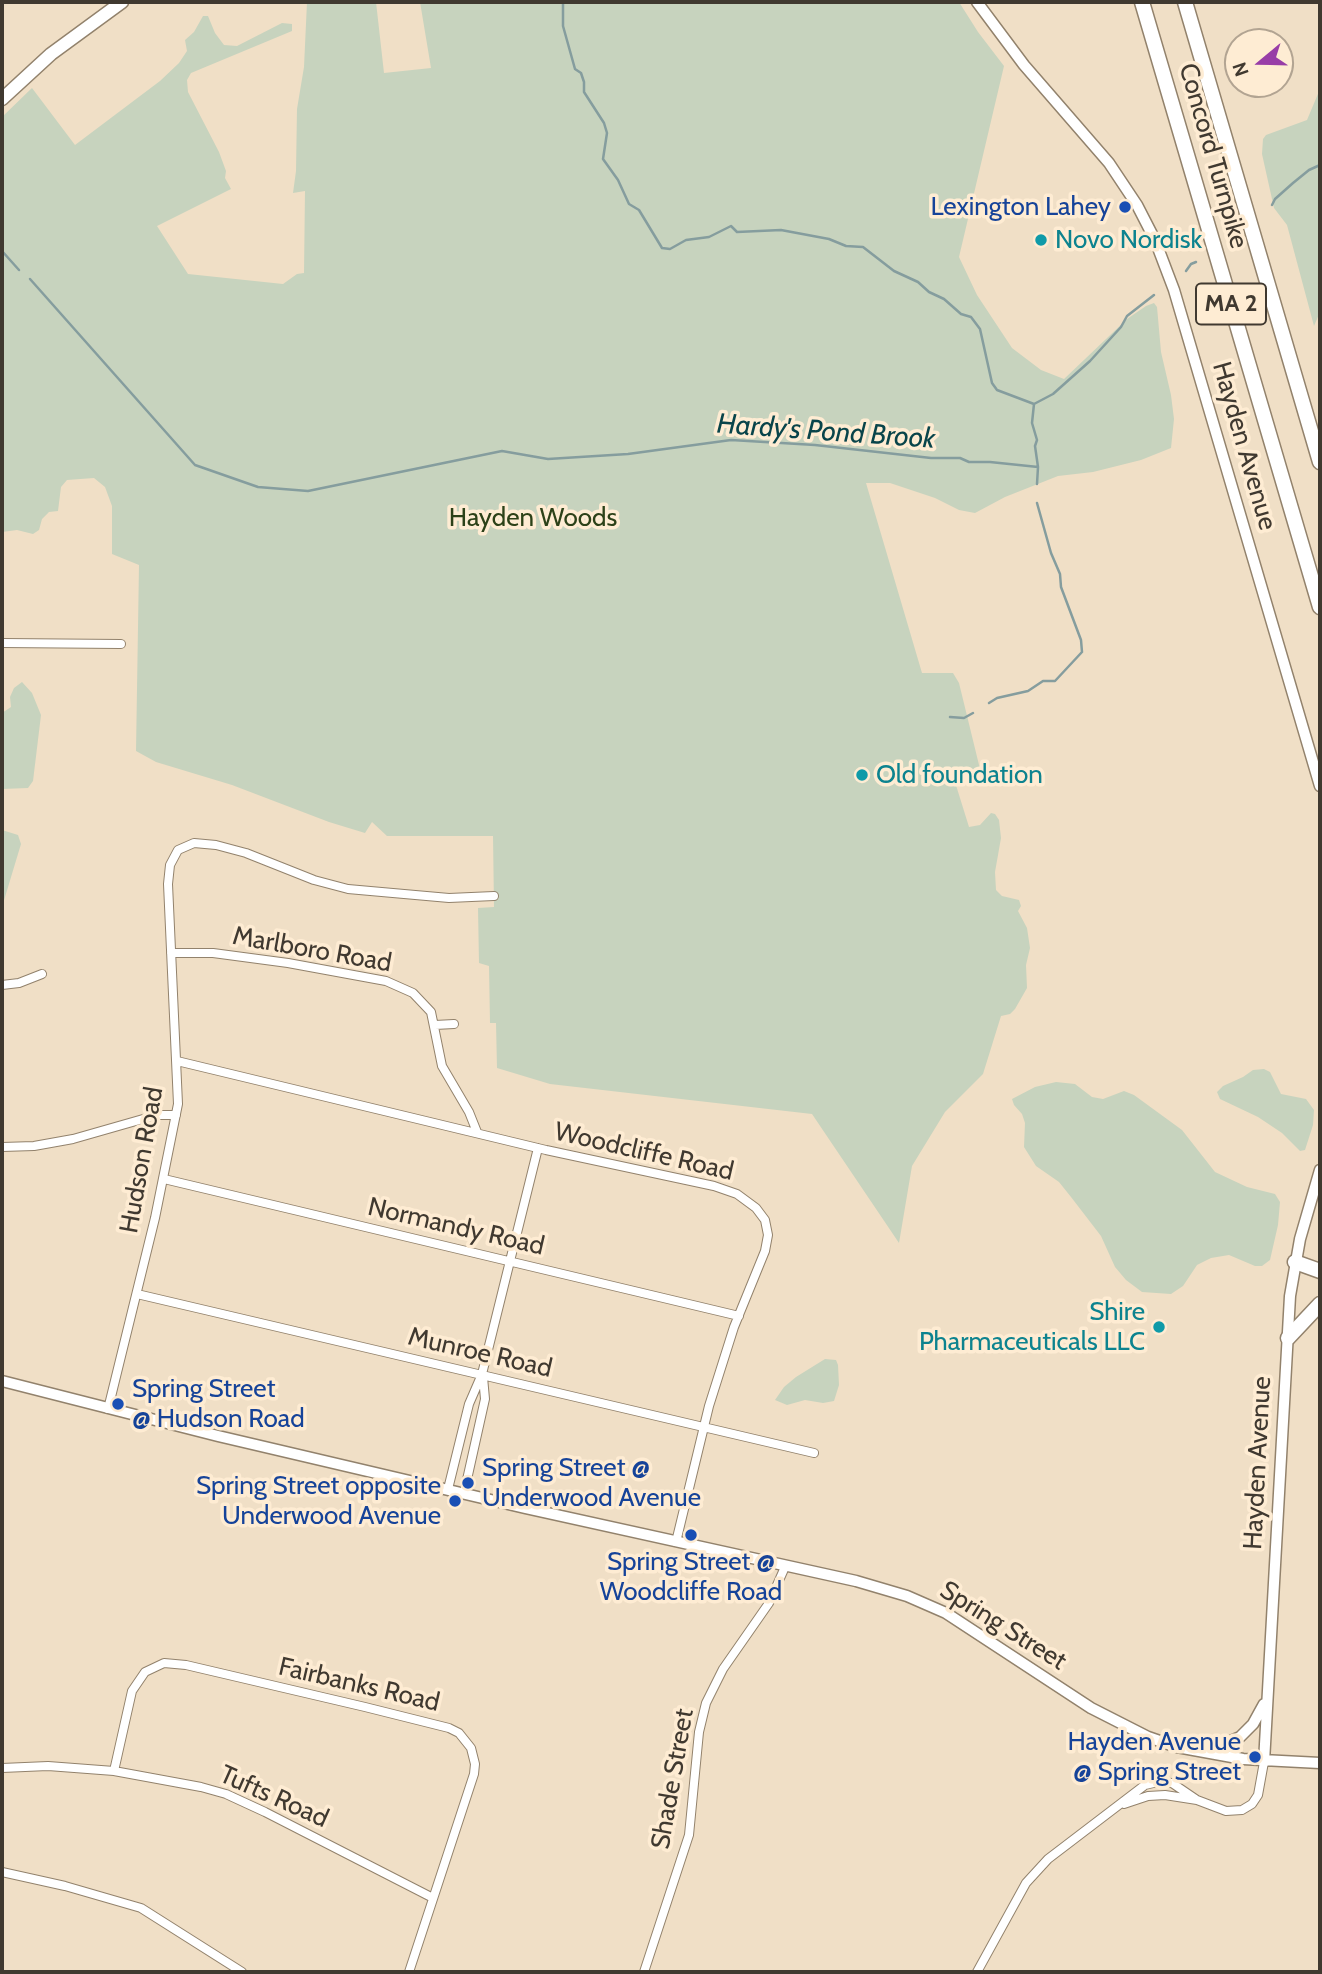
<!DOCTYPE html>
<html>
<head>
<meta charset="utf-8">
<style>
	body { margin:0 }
	#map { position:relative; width:1322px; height:1974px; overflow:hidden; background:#f0dfc6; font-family:Cabin,sans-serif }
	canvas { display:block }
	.frame { position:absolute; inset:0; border:4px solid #403930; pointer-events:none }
	.north { position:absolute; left:1224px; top:28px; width:70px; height:70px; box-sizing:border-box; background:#feecd3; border:2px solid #b2a492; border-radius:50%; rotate:251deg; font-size:19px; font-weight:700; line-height:28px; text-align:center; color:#403930 }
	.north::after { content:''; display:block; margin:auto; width:24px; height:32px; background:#983da7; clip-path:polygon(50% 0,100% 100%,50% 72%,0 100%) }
</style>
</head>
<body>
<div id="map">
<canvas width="1322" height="1974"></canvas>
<div class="frame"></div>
<div class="north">N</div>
</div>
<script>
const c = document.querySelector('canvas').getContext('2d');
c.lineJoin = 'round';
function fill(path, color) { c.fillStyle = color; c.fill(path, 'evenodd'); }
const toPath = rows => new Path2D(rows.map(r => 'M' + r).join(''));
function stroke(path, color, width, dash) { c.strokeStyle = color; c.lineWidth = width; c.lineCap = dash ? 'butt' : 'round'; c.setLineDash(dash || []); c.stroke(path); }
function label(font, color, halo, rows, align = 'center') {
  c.font = font + ' Cabin,sans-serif'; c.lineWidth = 7; c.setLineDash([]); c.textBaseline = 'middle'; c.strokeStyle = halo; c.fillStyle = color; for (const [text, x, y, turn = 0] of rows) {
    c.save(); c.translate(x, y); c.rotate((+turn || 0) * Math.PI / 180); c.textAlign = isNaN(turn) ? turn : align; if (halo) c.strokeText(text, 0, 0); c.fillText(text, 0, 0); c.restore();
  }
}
fill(toPath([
	[307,2,376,2,384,73,431,68,420,2,959,2,978,32,1004,66,959,257,977,295,1012,348,1041,370,1064,379,1127,319,1146,306,1154,303,1157,307,1161,352,1171,395,1174,419,1171,448,1141,460,1093,472,1058,476,1005,497,975,513,959,510,935,498,890,483,866,483,922,673,953,673,959,683,980,769,975,778,955,782,969,827,980,825,991,813,995,814,999,820,1001,838,995,872,996,890,1002,896,1019,900,1021,906,1018,911,1027,928,1030,948,1026,965,1027,988,1015,1009,1010,1014,1001,1016,983,1074,945,1112,912,1166,899,1243,812,1114,550,1084,497,1068,496,1023,490,1023,489,966,479,963,478,908,494,907,493,836,387,836,372,822,365,833,329,822,232,785,156,762,136,751,139,565,112,554,112,506,105,487,94,478,67,480,61,487,58,511,49,512,42,519,39,530,33,534,17,530,2,532,2,117,32,88,75,145,160,81,179,63,187,51,185,40,194,32,203,16,208,16,215,33,224,45,237,46,282,23,292,24,292,31,191,73,187,80,188,92,219,152,226,171,225,178,231,189,157,226,188,274,283,284,297,274,304,273,305,191,293,193,296,171,297,109,304,67],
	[1320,89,1320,312,1314,326,1287,225,1274,208,1262,154,1263,139,1266,135,1307,120],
	[22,682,32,693,41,715,33,781,28,788,2,789,2,713,11,707,10,697,14,688],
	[2,830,18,835,21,844,2,907],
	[1264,1069,1270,1072,1281,1094,1306,1099,1314,1110,1313,1125,1305,1150,1300,1151,1282,1133,1258,1117,1220,1099,1217,1092,1223,1086,1243,1077,1253,1070],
	[1056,1082,1075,1084,1092,1097,1103,1099,1124,1091,1134,1095,1182,1130,1215,1172,1247,1187,1275,1194,1280,1202,1278,1225,1270,1260,1262,1266,1255,1266,1229,1255,1211,1258,1197,1265,1183,1286,1171,1294,1142,1292,1126,1280,1115,1267,1101,1236,1071,1197,1059,1182,1036,1166,1024,1147,1025,1123,1022,1114,1014,1105,1012,1099,1035,1087],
	[825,1359,836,1360,838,1365,839,1385,834,1401,823,1403,805,1400,787,1405,775,1400,784,1387,796,1377]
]), '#c7d3be');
stroke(toPath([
	[563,2,563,26,575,69,581,73,584,82,584,92,604,123,607,133,603,159,618,180,629,204,639,210,662,248,670,249,686,240,709,237,731,226,737,232,781,230,829,239,846,246,863,247,894,271,918,282,929,292,944,299,961,314,971,317,980,329,992,383,997,390,1034,404],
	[1272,205,1275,199,1293,183,1309,170,1320,165],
	[2,251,19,270],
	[1186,271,1191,264,1196,262],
	[30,279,195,465,258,487,308,491,502,451,548,459,628,454,731,440,815,445,931,458,960,458,969,462,990,462,1038,467,1035,446,1037,440,1032,423,1034,404,1053,394,1090,361,1121,327,1127,316,1154,295],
	[1037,484,1038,467],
	[989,703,997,698,1028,691,1043,681,1055,681,1082,652,1081,640,1061,587,1060,574,1051,553,1037,503],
	[950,717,964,718,973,713]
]), '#859d9e', 2.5);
const street = toPath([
	[2,643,121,644],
	[171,953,213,953,288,963,386,981,413,993,431,1012,442,1066,469,1112,477,1132],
	[2,985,19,983,42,974],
	[435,1025,454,1024],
	[177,1061,546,1150,714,1186,737,1194,756,1208,765,1220,768,1235,765,1251,734,1327,709,1406,676,1542],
	[2,1147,34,1146,73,1139,157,1115,176,1115],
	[164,1179,739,1316],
	[137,1294,814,1453],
	[108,1409,155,1218,178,1104,168,884,170,865,178,850,194,843,216,845,246,853,314,880,348,889,449,898,494,896],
	[448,1489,469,1404,482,1374,538,1148],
	[464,1493,485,1399,483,1377],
	[2,1768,48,1766,114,1771,201,1787,226,1794,265,1812,433,1898],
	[114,1771,132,1691,145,1672,164,1663,186,1665,365,1707,449,1728,459,1733,471,1748,475,1764,474,1774,409,1972],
	[1124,1804,1148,1796,1165,1795,1197,1800,1226,1811,1242,1810,1252,1804,1258,1795,1264,1762],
	[2,1872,65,1886,141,1908,242,1972],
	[644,1972,689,1835,699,1732,706,1703,723,1669,769,1603,785,1567],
	[977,1972,1026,1883,1048,1859,1145,1785,1158,1782,1172,1783,1197,1800]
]);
const secondary = toPath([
	[977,2,1024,65,1109,163,1137,205,1155,240,1174,290,1320,786],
	[2,1381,218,1436,525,1508,856,1581,907,1596,946,1613,1091,1708,1148,1737,1177,1747,1243,1759,1320,1763],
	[1198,1748,1222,1745,1240,1737,1253,1724,1264,1704],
	[1264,1762,1290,1296,1300,1239,1320,1170]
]);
const primary = toPath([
	[2,99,51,54,122,2]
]);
const highway = toPath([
	[1142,2,1320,607],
	[1185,2,1320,462],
	[1295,1262,1320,1271],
	[1288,1338,1320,1304]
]);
stroke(street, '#92826c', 10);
stroke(secondary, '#92826c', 13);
stroke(primary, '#92826c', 15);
stroke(highway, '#92826c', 17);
stroke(street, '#fff', 8);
stroke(secondary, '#fff', 10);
stroke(primary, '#fff', 12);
stroke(highway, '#fff', 14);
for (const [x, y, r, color] of [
	[1125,207,7,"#1a4fb4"],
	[1041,240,7,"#0f9aa8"],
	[862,775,7,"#0f9aa8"],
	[1159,1327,7,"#0f9aa8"],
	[118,1404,7,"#1a4fb4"],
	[468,1483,7,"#1a4fb4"],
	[455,1501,7,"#1a4fb4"],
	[691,1535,7,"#1a4fb4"],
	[1255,1757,7,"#1a4fb4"]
]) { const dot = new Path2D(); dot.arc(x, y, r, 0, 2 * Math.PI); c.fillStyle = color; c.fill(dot); stroke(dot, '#feecd3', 2.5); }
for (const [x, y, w] of [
	[1231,304,70]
]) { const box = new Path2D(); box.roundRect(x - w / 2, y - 20.5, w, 41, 5); c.fillStyle = '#feecd3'; c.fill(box); stroke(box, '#403930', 2); }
label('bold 24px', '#403930', null, [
	["MA 2",1231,304]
]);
label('26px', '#403930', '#feecd3', [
	["Concord Turnpike",1213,156,74],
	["Hayden Avenue",1244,446,74],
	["Marlboro Road",312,950,10],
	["Woodcliffe Road",644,1152,13],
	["Hudson Road",142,1160,-80],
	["Normandy Road",456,1227,13],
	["Munroe Road",480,1353,13],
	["Hayden Avenue",1258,1463,-87],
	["Spring Street",1003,1626,32],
	["Fairbanks Road",359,1685,13],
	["Shade Street",673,1779,-80],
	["Tufts Road",274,1797,24]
]);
label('26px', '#164399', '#feecd3', [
	["Lexington Lahey",1111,207],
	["Spring Street",132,1389,"left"],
	["@ Hudson Road",132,1419,"left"],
	["Spring Street @",482,1468,"left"],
	["Underwood Avenue",482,1498,"left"],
	["Spring Street opposite",441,1486],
	["Underwood Avenue",441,1516],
	["Spring Street @",691,1562,"center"],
	["Woodcliffe Road",691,1592,"center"],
	["Hayden Avenue",1241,1742],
	["@ Spring Street",1241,1772]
], 'right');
label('26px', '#0d838f', '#feecd3', [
	["Novo Nordisk",1055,240],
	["Old foundation",876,775],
	["Shire",1145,1312,"right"],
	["Pharmaceuticals LLC",1145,1342,"right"]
], 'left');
label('26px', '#2c4118', '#feecd3', [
	["Hayden Woods",533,518]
]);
label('italic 28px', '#09444a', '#feecd3', [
	["Hardy's Pond Brook",826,432,4]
]);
</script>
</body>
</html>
